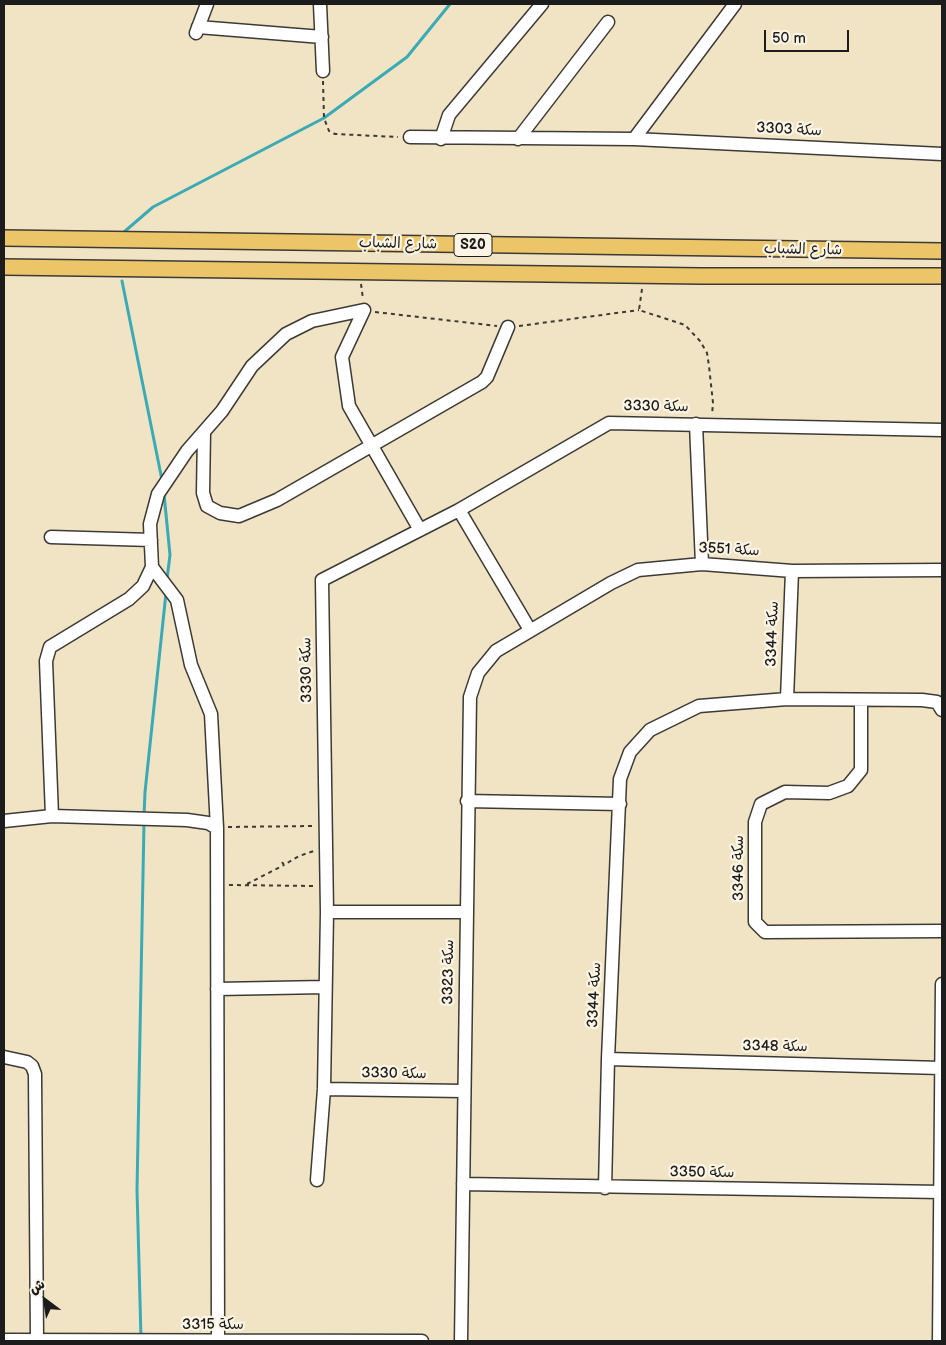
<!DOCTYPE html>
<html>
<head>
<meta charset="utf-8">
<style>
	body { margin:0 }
	#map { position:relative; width:946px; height:1345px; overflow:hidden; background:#f1e4c5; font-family:"Balsamiq Sans","Playpen Sans Arabic",sans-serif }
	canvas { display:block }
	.frame { position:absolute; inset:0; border:5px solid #1c1c1c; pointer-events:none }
	.north { position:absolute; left:20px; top:1275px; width:50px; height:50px; -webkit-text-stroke:4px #fcf5e5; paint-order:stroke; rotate:329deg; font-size:14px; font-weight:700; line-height:20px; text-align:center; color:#1c1c1c }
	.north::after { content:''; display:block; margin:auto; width:18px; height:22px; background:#1c1c1c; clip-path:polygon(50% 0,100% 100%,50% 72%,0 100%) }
	.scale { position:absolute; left:764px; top:30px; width:85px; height:22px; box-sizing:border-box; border:2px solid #1c1c1c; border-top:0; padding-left:6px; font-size:15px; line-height:18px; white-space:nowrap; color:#1c1c1c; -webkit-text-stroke:4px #fcf5e5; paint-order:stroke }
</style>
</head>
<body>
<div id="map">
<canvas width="946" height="1345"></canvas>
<div class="frame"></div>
<div class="north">ش</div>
<div class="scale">50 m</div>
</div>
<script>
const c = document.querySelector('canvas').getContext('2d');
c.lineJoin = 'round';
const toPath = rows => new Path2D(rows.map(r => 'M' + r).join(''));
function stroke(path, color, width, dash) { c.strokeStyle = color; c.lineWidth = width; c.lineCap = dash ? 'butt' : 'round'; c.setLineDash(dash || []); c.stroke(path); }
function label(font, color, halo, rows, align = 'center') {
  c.font = font + ' "Balsamiq Sans","Playpen Sans Arabic",sans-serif'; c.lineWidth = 4.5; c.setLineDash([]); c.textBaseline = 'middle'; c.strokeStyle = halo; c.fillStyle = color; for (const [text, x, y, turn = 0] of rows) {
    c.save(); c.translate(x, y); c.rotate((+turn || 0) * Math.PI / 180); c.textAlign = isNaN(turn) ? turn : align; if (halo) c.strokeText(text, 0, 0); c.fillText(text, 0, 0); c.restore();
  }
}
stroke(toPath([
	[124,232,153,207,324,118,407,57,450,4],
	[122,281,162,480],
	[164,494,170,555,167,579],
	[144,816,145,792,166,593],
	[141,1338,137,1190,144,822]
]), '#3aabb6', 3);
const minor = toPath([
	[320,4,323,71],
	[198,27,322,37],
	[196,33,207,4],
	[410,137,634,139,942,154],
	[441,139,449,115,542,4],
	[518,139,608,22],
	[634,139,735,4],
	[696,424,702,564],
	[204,432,203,493,207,506,220,513,239,516,277,500,482,382,487,377,508,327],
	[459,510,530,630],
	[51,537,151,540],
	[152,567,177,600,191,665,211,714,217,828,218,1341],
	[787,699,792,571],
	[861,700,861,770,848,786,829,793,785,792,761,804,755,822,755,922,765,932,942,931],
	[467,801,620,804],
	[52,816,46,661,50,647,129,599,143,586,152,567,150,524,158,494,187,451,222,411,252,366,286,334,312,321,364,310,342,357,349,406,420,530],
	[4,821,52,816,187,820,208,823,217,828],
	[327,912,466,912],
	[217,989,325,987],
	[4,1057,27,1062,32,1066,35,1074,37,1341],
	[608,1059,941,1068],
	[324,1089,464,1091],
	[317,1180,324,1089,327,912,322,580,459,510,609,423,942,430],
	[463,1184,941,1192],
	[605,1188,608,1059,620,779,630,752,650,730,699,706,787,699,922,700,937,702,942,710],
	[4,1340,422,1341],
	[461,1341,470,697,478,673,496,651,611,583,638,570,702,564,792,571,942,570],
	[939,1341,942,984]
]);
const major = toPath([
	[4,238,942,251],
	[4,267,701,276,942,276]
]);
stroke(minor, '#3c3a35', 15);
stroke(major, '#3c3a35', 18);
stroke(toPath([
	[323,81,324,118,329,131,335,134,398,137],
	[361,284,363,299],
	[642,289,639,310,685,325,700,341,707,353,709,366,713,403,712,415],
	[375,312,497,326],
	[519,326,639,310],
	[228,827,313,826],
	[282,862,284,865,299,856,314,851],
	[247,884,284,865],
	[229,885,315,886]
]), '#3c3a35', 2, [4, 4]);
stroke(minor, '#fff', 12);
stroke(major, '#edc569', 15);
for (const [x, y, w] of [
	[473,245,38]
]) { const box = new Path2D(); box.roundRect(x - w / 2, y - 11.5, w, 23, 4); c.fillStyle = '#fcf5e5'; c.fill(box); stroke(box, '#1c1c1c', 1); }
label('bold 14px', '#1c1c1c', null, [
	["S20",473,245]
]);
label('15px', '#1c1c1c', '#fcf5e5', [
	["سكة 3303",789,130,3],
	["شارع الشباب",398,244,1],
	["شارع الشباب",803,250,1],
	["سكة 3330",656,407,1],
	["سكة 3551",729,550,3],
	["سكة 3344",773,634,-88],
	["سكة 3330",307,670,-91],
	["سكة 3346",739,868,-90],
	["سكة 3323",449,972,-89],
	["سكة 3344",595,995,-87],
	["سكة 3348",775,1047,1],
	["سكة 3330",394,1074,1],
	["سكة 3350",702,1173,1],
	["سكة 3315",213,1325]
]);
</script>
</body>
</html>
